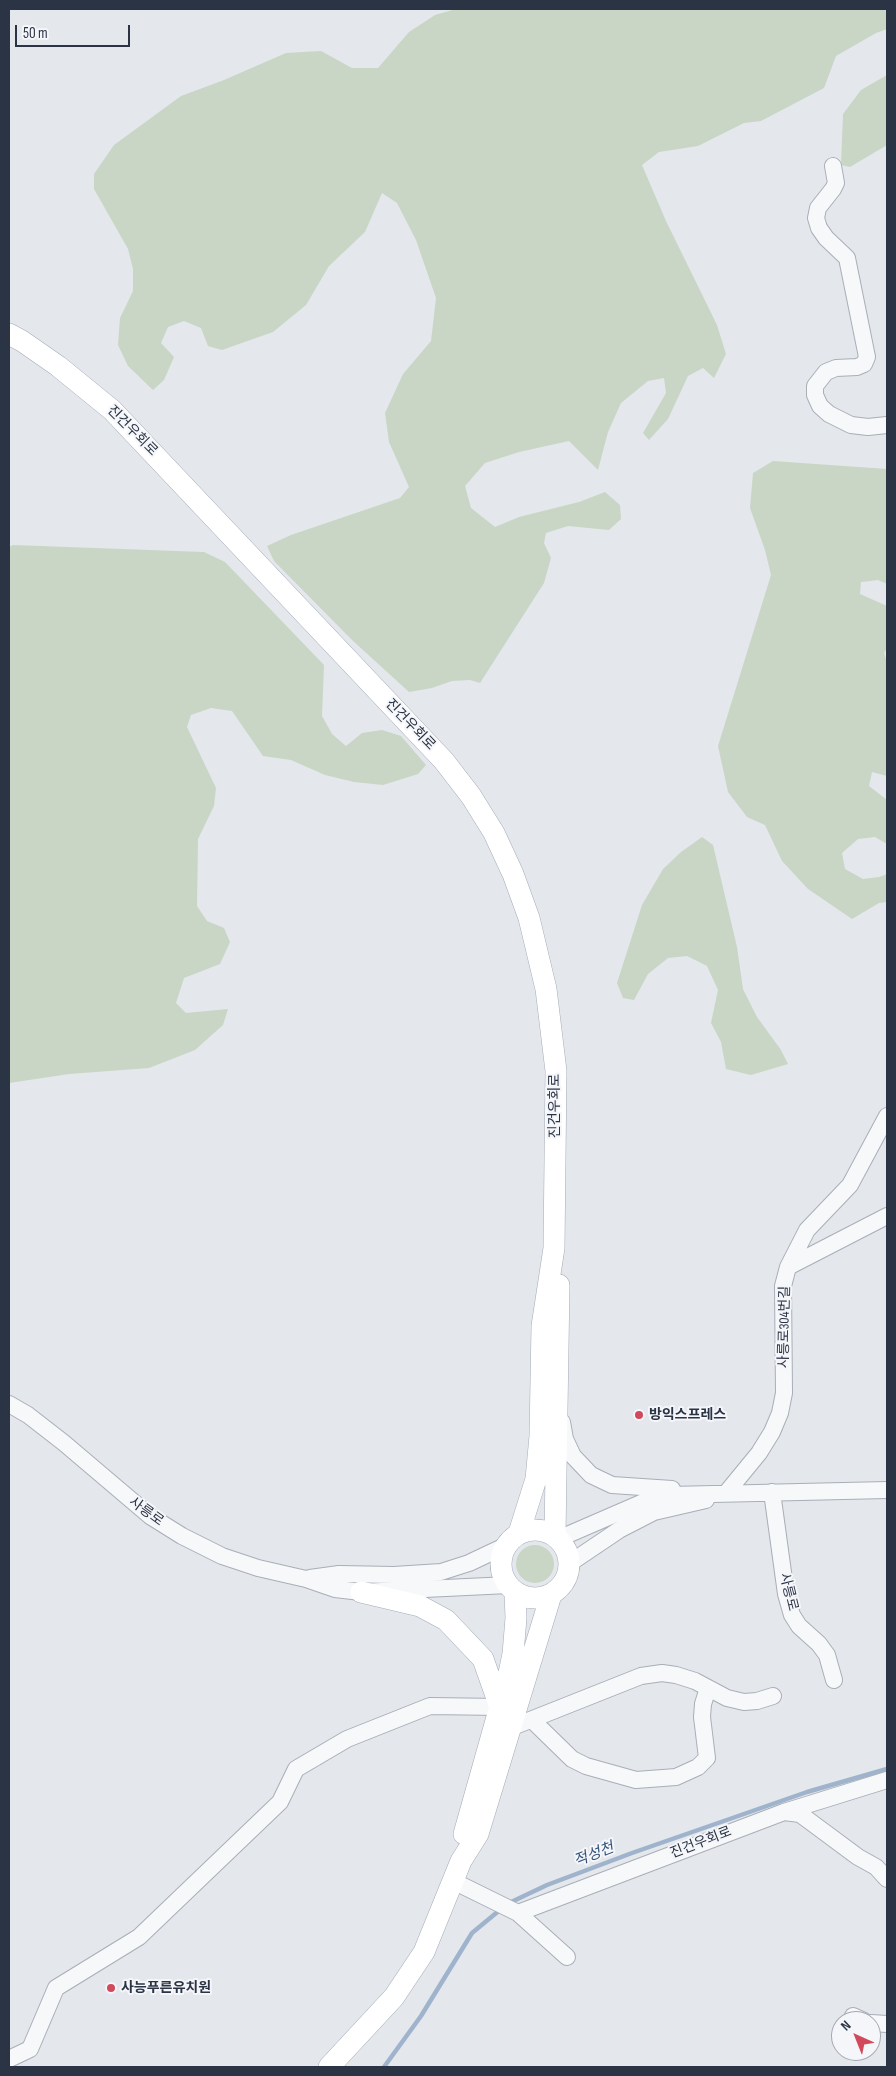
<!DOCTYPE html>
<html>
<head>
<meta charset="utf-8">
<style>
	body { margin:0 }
	#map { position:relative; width:896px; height:2076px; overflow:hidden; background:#e4e7ec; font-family:"Sofia Sans Condensed",sans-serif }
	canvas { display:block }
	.frame { position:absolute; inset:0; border:10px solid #2b3445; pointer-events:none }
	.north { position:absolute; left:831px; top:2011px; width:50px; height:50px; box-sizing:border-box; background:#f4f6f9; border:1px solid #a4a8b1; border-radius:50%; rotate:316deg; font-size:14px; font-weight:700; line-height:20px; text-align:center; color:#2b3445 }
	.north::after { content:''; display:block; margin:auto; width:18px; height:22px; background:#d1495b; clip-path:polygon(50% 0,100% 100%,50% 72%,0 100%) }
	.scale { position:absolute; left:15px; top:25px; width:115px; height:22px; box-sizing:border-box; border:2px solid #2b3445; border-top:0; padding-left:6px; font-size:15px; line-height:18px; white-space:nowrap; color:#2b3445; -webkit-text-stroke:4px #f4f6f9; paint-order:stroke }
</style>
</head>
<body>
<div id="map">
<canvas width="896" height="2076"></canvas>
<div class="frame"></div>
<div class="north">N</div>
<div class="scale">50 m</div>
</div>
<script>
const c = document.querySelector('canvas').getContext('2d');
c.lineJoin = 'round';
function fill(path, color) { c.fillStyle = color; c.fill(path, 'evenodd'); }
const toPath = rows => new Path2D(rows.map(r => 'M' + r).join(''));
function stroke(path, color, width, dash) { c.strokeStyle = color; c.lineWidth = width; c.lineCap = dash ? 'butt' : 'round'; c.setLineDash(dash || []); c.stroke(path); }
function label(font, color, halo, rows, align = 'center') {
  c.font = font + ' "Sofia Sans Condensed","Noto Sans KR",sans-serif'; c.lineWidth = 4; c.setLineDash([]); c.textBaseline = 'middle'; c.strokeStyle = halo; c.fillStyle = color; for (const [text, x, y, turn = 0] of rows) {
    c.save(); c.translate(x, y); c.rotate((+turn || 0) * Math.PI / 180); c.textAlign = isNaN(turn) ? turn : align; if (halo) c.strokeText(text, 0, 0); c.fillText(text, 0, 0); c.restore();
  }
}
fill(toPath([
	[456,9,887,9,887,29,876,33,836,56,824,88,761,121,744,123,698,146,659,152,642,165,666,221,717,325,726,354,714,378,703,368,688,376,668,419,649,440,643,433,666,393,664,378,648,381,621,403,608,432,598,470,569,441,519,452,485,463,465,486,471,508,495,527,519,517,579,502,605,492,620,505,621,519,609,530,568,526,546,533,544,543,551,558,544,583,480,683,470,680,452,681,432,688,409,692,352,640,274,561,267,546,291,535,400,498,409,487,389,442,385,413,403,374,431,341,436,298,416,240,397,203,382,193,365,232,329,266,306,305,273,332,222,350,208,346,201,328,184,321,168,327,161,343,174,357,164,380,153,390,128,366,118,345,120,318,133,291,133,269,128,249,94,189,94,174,114,145,181,96,224,80,286,53,321,51,352,68,378,68,409,32,435,15],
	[887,75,887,145,850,167,841,165,843,114,861,90],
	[773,461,887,469,887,584,878,580,861,582,860,594,887,606,887,648,884,653,887,662,887,776,872,772,869,786,887,800,887,844,875,837,858,839,842,853,845,869,863,879,879,877,887,874,887,902,879,903,852,919,808,889,782,861,765,825,747,817,728,792,718,746,771,575,765,550,750,508,753,473],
	[13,545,204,552,225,562,324,665,322,716,332,734,346,746,362,733,382,730,401,736,426,765,418,774,383,785,354,782,325,775,291,760,263,756,232,711,211,708,191,715,187,727,216,788,214,806,198,839,197,906,207,921,224,928,230,942,220,964,184,978,176,1003,186,1013,228,1009,223,1025,195,1050,149,1068,69,1074,9,1083,9,547],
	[702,837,713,845,737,947,743,989,757,1017,781,1050,788,1064,751,1075,726,1069,721,1042,711,1023,718,990,707,966,687,956,668,958,648,974,634,1000,623,998,617,983,642,905,663,869,681,852],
	'516 1564a19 19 0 1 1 38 0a19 19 0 1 1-38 0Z'
]), '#c9d6c5');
stroke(toPath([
	[507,1904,547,1885,632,1853,807,1792,887,1769],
	[384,2067,421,2016,472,1933,501,1909]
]), '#9fb4cc', 4.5);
const minor = toPath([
	[833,166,836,183,833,189,818,208,816,218,819,228,826,238,847,258,867,357,864,364,857,367,836,368,826,372,815,386,815,395,820,406,829,414,851,425,868,427,887,425],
	[788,1267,887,1216],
	[9,1404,28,1415,64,1443,150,1516,182,1536,222,1556,258,1568,306,1579,335,1589,361,1592,509,1585],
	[562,1422,565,1439,573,1456,591,1475,612,1485,672,1489],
	[727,1492,759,1453,772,1432,780,1413,784,1393,783,1286,788,1267,807,1230,850,1185,887,1116],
	[772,1492,786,1594,792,1615,799,1626,819,1644,827,1655,834,1680],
	[558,1539,641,1503,670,1495,887,1490],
	[570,1563,619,1530,654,1512,706,1500],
	[310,1578,339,1574,394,1575,441,1572,469,1563,505,1546],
	[532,1720,572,1759,586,1766,636,1780,676,1777,698,1767,707,1758,702,1717,703,1704,708,1688],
	[510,1728,641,1676,662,1673,676,1675,695,1681,727,1698,744,1702,757,1701,773,1696],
	[784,1812,800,1814,858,1857,876,1867,887,1879],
	[453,1881,518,1913,784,1812,887,1780],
	[518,1913,567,1957],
	[853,2016,864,2021],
	[871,2023,887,2024],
	[9,2059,30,2049,56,1988,139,1937,280,1802,296,1769,347,1739,430,1706,500,1707]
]);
const major = toPath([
	[9,334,22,341,58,366,112,410,444,761,471,796,494,833,513,874,529,918,546,989,556,1071,554,1248,542,1326,540,1436,536,1479,519,1533],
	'501 1564a34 34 0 1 1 68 0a34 34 0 1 1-68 0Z',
	[555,1535,559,1285],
	[361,1592,420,1606,446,1620,483,1659,500,1707],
	[464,1834,508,1678,513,1654,516,1618,515,1592],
	[329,2067,394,1997,424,1952,461,1861,478,1834,551,1595]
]);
stroke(minor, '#a9aeb7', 18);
stroke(major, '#a3abb8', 22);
stroke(minor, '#f7f8fa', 16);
stroke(major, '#fff', 21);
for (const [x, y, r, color] of [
	[639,1415,5,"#d1495b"],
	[111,1988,5,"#d1495b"]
]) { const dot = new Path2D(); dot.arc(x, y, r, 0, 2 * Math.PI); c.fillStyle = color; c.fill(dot); stroke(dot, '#f4f6f9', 2); }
label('14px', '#2b3445', '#f4f6f9', [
	["진건우회로",132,431,45],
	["진건우회로",410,725,46],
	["진건우회로",555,1106,-90],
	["사릉로304번길",785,1327,-89],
	["사릉로",146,1512,36],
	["사릉로",788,1592,76],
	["진건우회로",701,1843,-21]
]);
label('bold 14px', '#2b3445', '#f4f6f9', [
	["방익스프레스",649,1415],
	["사능푸른유치원",121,1988]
], 'left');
label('italic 15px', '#34527a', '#f4f6f9', [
	["적성천",594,1855,-21]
]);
</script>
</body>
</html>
